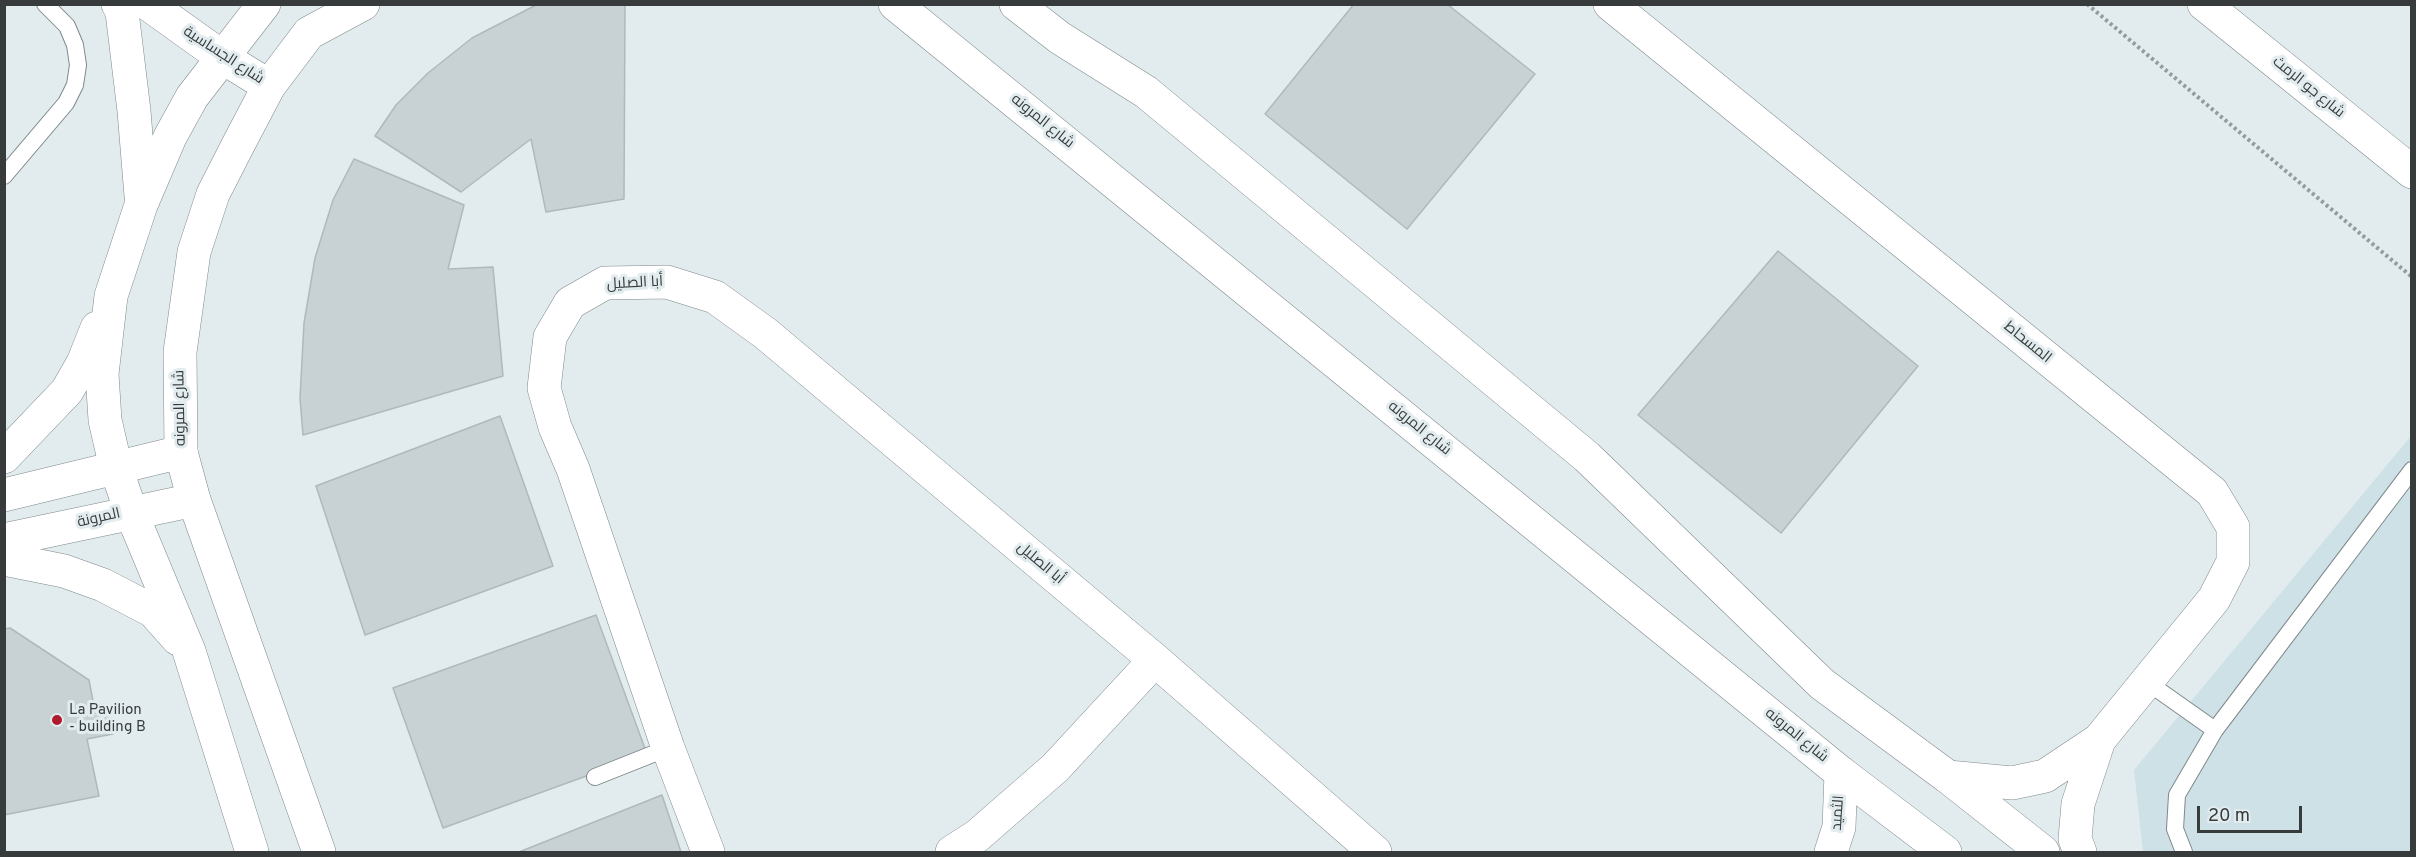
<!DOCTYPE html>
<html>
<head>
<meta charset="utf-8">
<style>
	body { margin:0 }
	#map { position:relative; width:2416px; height:857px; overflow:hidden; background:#e2ecef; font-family:Overpass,sans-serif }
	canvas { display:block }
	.frame { position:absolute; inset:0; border:6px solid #373b3c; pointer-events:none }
	.scale { position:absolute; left:2197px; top:806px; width:105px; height:27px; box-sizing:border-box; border:3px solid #373b3c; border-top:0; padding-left:8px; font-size:18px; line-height:21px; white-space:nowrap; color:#373b3c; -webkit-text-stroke:4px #e2ecef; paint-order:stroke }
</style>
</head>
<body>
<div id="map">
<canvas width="2416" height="857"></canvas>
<div class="frame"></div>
<div class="scale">20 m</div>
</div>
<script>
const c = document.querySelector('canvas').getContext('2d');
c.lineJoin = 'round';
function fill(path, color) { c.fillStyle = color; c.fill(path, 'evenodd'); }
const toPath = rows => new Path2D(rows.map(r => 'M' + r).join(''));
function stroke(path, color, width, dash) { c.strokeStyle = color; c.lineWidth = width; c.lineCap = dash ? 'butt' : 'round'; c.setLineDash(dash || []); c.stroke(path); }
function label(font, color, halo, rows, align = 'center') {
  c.font = font + ' Overpass,Cairo,sans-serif'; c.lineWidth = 6; c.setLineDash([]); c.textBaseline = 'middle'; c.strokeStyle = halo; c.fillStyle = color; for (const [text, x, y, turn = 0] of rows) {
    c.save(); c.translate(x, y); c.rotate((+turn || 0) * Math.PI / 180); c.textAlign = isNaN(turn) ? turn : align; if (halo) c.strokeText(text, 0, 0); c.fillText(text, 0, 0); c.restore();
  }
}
fill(toPath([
	[2411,436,2411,852,2143,852,2134,770]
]), '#cee1e6');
const building = toPath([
	[538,4,625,4,624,199,546,212,531,139,461,192,375,136,396,105,428,73,472,38,538,4],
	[1354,4,1447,4,1535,74,1407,229,1265,114,1354,4],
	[354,159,464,205,448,269,493,267,503,376,303,435,300,398,304,323,315,258,333,200,354,159],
	[1778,251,1918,366,1781,533,1638,415,1778,251],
	[500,416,553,566,365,635,316,486,500,416],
	[596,615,647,754,443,828,393,688,596,615],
	[10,628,89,680,94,706,107,704,113,734,87,739,99,796,4,815,4,629,10,628],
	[662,795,681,852,519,852,662,795]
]);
fill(building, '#c8d2d5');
stroke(building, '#afb9bb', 1.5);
const lane = toPath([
	[4,176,66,103,75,85,78,65,75,45,67,26,45,4],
	[2147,682,2215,730],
	[595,777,668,748],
	[2184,852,2175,829,2177,795,2215,730,2412,470]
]);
const street = toPath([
	[1610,4,2212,492,2233,527,2233,562,2214,599,2099,740,2045,776,2012,783,1948,777],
	[4,495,181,452],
	[4,540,194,500],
	[708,852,668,748,573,469,555,427,544,388,550,337,570,303,605,283,667,282,715,297,765,333,1155,660,1375,852],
	[952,852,977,836,1055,768,1155,660],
	[1831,852,1839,827,1841,773],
	[2080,852,2075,839,2078,804,2099,740]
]);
const secondary = toPath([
	[118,4,122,12,134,111,141,196],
	[148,4,222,57,269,86],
	[895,4,1841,773,1945,852],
	[1016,4,1060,38,1146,92,1587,457,1822,684,1948,777,2043,852],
	[2204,4,2412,172],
	[4,457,67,391,83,363,97,328],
	[4,559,64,571,103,585,153,611,178,639],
	[252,852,189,651,131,512,116,468,105,420,102,374,111,296,141,205,170,137,192,97,264,4],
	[319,852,194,500,181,452,180,352,194,252,213,194,238,145,269,86,309,33,363,4]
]);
stroke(lane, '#7f888b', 18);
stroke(street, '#7f888b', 34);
stroke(secondary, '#7f888b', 34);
stroke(toPath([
	[2087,4,2412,277]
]), '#949b9d', 4, [3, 3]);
stroke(lane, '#fff', 16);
stroke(street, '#fff', 33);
stroke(secondary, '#fff', 33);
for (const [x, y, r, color] of [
	[57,720,6,"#ae1b2a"]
]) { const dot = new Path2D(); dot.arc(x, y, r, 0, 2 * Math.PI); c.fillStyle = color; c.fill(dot); stroke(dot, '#e2ecef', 2); }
label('15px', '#373b3c', '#e2ecef', [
	["شارع الجساسية",223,56,33],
	["شارع جو الرمث",2308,88,39],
	["شارع المرونه",1042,122,39],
	["أبا الصليل",635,284,-3],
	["المسحاط",2027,343,39],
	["شارع المرونه",181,408,-91],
	["شارع المرونه",1419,429,39],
	["المرونة",99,519,-13],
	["أبا الصليل",1040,564,40],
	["شارع المرونه",1796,736,39],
	["الثميد",1839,813,-86]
]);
label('15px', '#373b3c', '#e2ecef', [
	["La Pavilion",69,711],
	["- building B",69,728]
], 'left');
</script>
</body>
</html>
